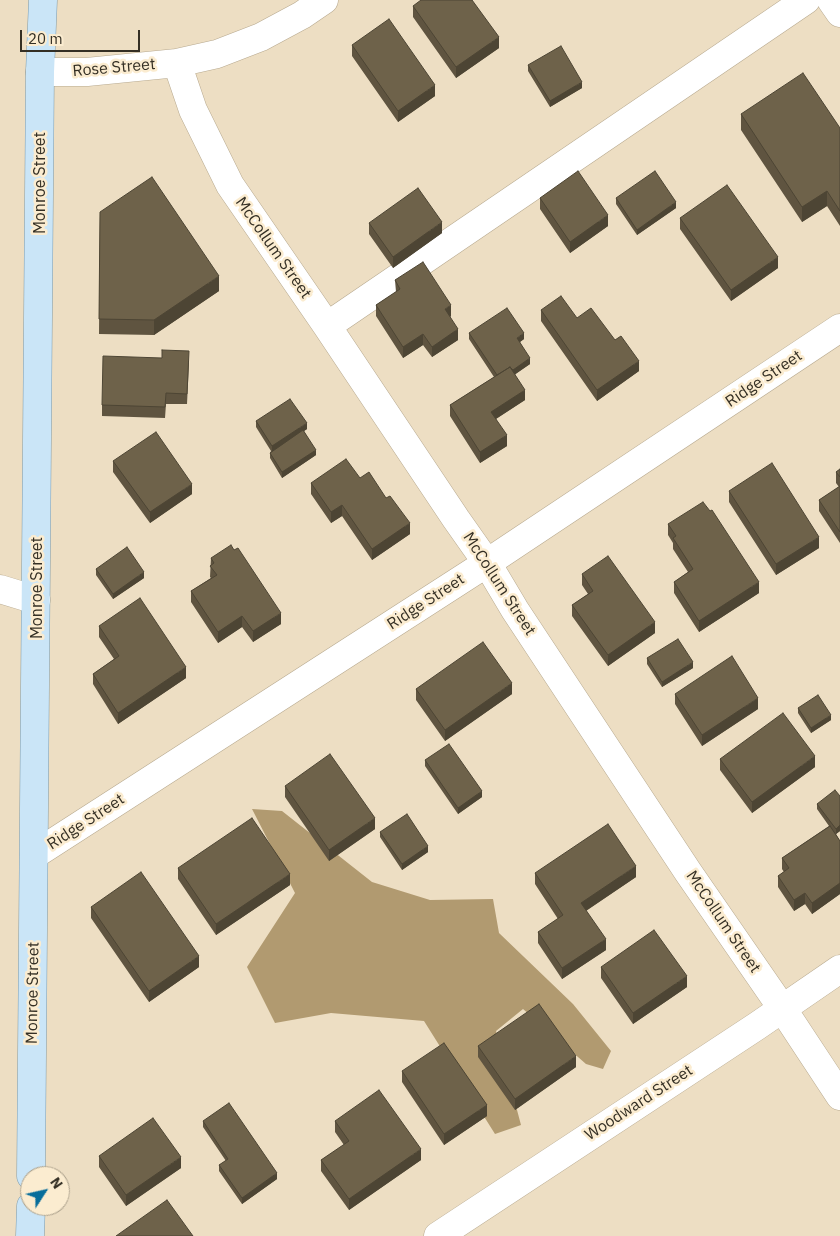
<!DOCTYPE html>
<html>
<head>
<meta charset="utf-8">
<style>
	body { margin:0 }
	#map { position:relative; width:840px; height:1236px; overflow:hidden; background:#eddec3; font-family:"IBM Plex Sans",sans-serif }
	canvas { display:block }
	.north { position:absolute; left:20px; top:1166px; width:50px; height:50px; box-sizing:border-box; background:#fbecd0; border:1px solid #aba08b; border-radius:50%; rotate:55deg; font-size:14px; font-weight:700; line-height:20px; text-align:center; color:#342f24 }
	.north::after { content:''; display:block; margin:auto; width:18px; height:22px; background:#076d9b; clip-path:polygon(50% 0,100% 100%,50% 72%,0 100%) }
	.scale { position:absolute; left:20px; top:30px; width:120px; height:22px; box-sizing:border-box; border:2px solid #342f24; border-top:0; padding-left:6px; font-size:15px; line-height:18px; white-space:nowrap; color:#342f24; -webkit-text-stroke:4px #fbecd0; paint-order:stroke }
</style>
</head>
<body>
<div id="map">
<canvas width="840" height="1236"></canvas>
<div class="north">N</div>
<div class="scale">20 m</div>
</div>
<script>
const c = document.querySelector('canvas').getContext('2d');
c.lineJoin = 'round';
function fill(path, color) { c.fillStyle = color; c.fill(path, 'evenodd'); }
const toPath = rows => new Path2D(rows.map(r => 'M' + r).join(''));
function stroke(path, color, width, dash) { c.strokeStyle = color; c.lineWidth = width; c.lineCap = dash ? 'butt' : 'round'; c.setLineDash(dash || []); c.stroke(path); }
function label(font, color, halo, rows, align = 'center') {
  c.font = font + ' "IBM Plex Sans",sans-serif'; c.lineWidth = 5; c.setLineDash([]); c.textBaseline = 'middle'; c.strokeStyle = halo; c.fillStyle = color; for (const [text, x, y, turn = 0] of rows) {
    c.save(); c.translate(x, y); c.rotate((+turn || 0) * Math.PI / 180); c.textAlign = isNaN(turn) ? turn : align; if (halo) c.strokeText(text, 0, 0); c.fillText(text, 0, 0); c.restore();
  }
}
fill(toPath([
	[252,809,282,811,372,882,430,900,493,899,499,933,573,1004,611,1051,603,1069,586,1064,523,1009,496,1031,521,1125,495,1134,424,1021,331,1013,275,1023,247,967,295,893]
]), '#b19a70');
const minor = toPath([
	[831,0,840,13],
	[177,63,193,110,230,185,327,326,456,519,487,563,515,610,688,872,782,1008,840,1096],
	[40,72,87,72,177,63,217,54,261,37,302,15,324,0],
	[327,326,806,0],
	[0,589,36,600],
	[34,855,487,563,840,328],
	[438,1236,757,1026,840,969]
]);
const major = toPath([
	[31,1176,40,72,43,0],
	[30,1236,31,1206]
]);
stroke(minor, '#b7a98f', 29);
stroke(major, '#7e9aa9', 29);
stroke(minor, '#fff', 28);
stroke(major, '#cae5f7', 28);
fill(toPath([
	[413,6,499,48,456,78,413,17],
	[352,45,435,96,398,122,352,56],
	[528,65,582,88,550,107,528,71],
	[741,114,840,128,840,226,827,206,802,222,741,130],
	[540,198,608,226,570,253,540,209],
	[616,198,676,208,637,235,616,204],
	[100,212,219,291,154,335,99,334],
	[680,218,778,268,731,301,680,229],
	[369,223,442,233,393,268,369,234],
	[395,280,451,316,450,317,458,340,432,357,423,345,403,358,376,316,376,305,396,292],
	[541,310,577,318,615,340,639,371,597,401,541,321],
	[469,333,524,339,520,342,530,364,515,374,525,400,496,419,507,446,480,463,450,416,450,405,494,377,469,339],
	[189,362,187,404,166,404,165,418,102,416,102,405],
	[256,421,307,429,304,431,316,455,282,478,270,458,270,453,271,451,256,427],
	[113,461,192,494,150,523,113,472],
	[840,469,840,543,819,511,819,500,839,487,836,483,836,472],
	[360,478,386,498,410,534,372,560,342,516,331,523,311,494,311,483],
	[729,491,819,548,776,575,729,502],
	[668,524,759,593,699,632,674,593,674,582,688,572,673,549,673,543,668,535],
	[211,558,281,624,253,642,242,627,218,643,191,602,191,591,211,578,210,577],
	[96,569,144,578,113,599,96,575],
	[582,574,655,633,608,666,572,616,572,605,588,594,582,585],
	[99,626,186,678,118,724,93,684,93,674,114,659,99,637],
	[647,658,693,668,662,687,647,664],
	[416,689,512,694,445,741,416,700],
	[675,694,758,709,702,746,675,704],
	[798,708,831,720,811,733,798,713],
	[720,759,815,767,752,813,720,770],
	[425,760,482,797,458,814,425,766],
	[285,786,375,829,329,861,285,797],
	[840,796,840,831,836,834,840,841,840,894,812,914,805,904,794,911,778,887,778,876,784,872,782,869,782,858,829,826,817,809,817,804],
	[380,832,428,852,402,870,380,837],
	[178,868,290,885,216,935,178,879],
	[535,873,636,877,586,911,606,950,562,979,538,943,538,932,558,919,535,884],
	[91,907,199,967,149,1002,91,918],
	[601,967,687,987,633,1024,601,978],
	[478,1046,576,1067,515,1110,478,1057],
	[402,1071,487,1116,444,1145,402,1082],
	[203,1121,277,1179,242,1204,219,1171,219,1165,226,1161,203,1127],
	[335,1121,421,1160,349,1210,321,1171,321,1160,344,1145,335,1132],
	[99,1156,181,1168,126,1206,99,1167]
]), '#5f5440');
fill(toPath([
	[499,37,499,48,456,78,456,67],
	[582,82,582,88,550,107,550,101],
	[435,85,435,96,398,122,398,111],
	[827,191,827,206,802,222,802,207],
	[676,202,676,208,637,235,637,230],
	[608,215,608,226,570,253,570,242],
	[442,222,442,233,393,268,393,257],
	[778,257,778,268,731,301,731,290],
	[219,276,219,291,154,335,154,320],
	[451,305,451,316,445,320,445,309],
	[458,329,458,340,432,357,432,347],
	[524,333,524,339,517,344,517,338],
	[423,334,423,345,403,358,403,347],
	[530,358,530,364,500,385,500,379],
	[639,361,639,371,597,401,597,390],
	[525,390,525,400,491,422,491,412],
	[307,423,307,429,272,452,272,446],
	[507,435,507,446,480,463,480,452],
	[316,450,316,455,282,478,282,472],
	[192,484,192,494,150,523,150,512],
	[342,505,342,516,331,523,331,512],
	[410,523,410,534,372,560,372,549],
	[819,537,819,548,776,575,776,564],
	[144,572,144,578,113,599,113,594],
	[759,582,759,593,699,632,699,621],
	[281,613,281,624,253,642,253,631],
	[242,616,242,627,218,643,218,632],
	[655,622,655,633,608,666,608,655],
	[693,662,693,668,662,687,662,682],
	[186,667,186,678,118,724,118,713],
	[512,683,512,694,445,741,445,730],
	[758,698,758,709,702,746,702,735],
	[831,715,831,720,811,733,811,728],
	[815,756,815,767,752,813,752,802],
	[482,791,482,797,458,814,458,808],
	[375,818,375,829,329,861,329,850],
	[840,825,840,831,836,834,836,829],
	[428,846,428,852,402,870,402,864],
	[636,866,636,877,581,914,581,903],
	[290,874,290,885,216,935,216,924],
	[840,883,840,894,812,914,812,903],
	[805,893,805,904,794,911,794,900],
	[606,939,606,950,562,979,562,968],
	[199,956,199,967,149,1002,149,991],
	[687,976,687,987,633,1024,633,1013],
	[576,1056,576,1067,515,1110,515,1099],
	[487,1105,487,1116,444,1145,444,1134],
	[421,1149,421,1160,349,1210,349,1199],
	[181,1157,181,1168,126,1206,126,1195],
	[277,1173,277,1179,242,1204,242,1198]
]), '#4d4534');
const building = toPath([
	[421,0,472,0,499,37,456,67,413,6,421,0],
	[389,19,435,85,398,111,352,45,389,19],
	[561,46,582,82,550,101,528,65,561,46],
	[803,73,840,128,840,211,827,191,802,207,741,114,803,73],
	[578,171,608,215,570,242,540,198,578,171],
	[655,171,676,202,637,230,616,198,655,171],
	[152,177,219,276,154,320,99,319,100,212,152,177],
	[727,185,778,257,731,290,680,218,727,185],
	[418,188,442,222,393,257,369,223,418,188],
	[423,262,451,305,445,309,458,329,432,347,423,334,403,347,376,305,400,289,395,280,423,262],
	[561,296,577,318,591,308,615,340,621,336,639,361,597,390,541,310,561,296],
	[507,308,524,333,517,338,530,358,513,370,510,367,497,375,469,333,507,308],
	[162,350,189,351,187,394,166,393,165,407,102,405,103,356,162,358,162,350],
	[510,367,525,390,491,412,507,435,480,452,450,405,510,367],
	[290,399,307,423,272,446,256,421,290,399],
	[303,430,316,450,282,472,270,453,303,430],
	[156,432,192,484,150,512,113,461,156,432],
	[346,459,360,478,369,472,386,498,390,496,410,523,372,549,342,505,331,512,311,483,346,459],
	[772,463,819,537,776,564,729,491,772,463],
	[840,469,840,477,836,472,840,469],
	[840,486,840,532,819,500,840,486],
	[703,502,710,511,712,510,759,582,699,621,674,582,693,569,673,538,676,536,668,524,703,502],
	[231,545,234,550,238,548,281,613,253,631,242,616,218,632,191,591,217,575,210,566,214,563,211,558,231,545],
	[127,547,144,572,113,594,96,569,127,547],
	[608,556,655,622,608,655,572,605,593,591,582,574,608,556],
	[140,598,186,667,118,713,93,674,119,656,99,626,140,598],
	[678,639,693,662,662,682,647,658,678,639],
	[483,642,512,683,445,730,416,689,483,642],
	[732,656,758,698,702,735,675,694,732,656],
	[818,695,831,715,811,728,798,708,818,695],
	[783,713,815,756,752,802,720,759,783,713],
	[449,744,482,791,458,808,425,760,449,744],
	[330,754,375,818,329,850,285,786,330,754],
	[835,790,840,796,840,825,836,829,817,804,835,790],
	[407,814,428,846,402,864,380,832,407,814],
	[252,818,290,874,216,924,178,868,252,818],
	[608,824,636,866,581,903,606,939,562,968,538,932,563,915,535,873,608,824],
	[830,826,840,841,840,883,812,903,805,893,794,900,778,876,789,868,782,858,830,826],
	[141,872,199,956,149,991,91,907,141,872],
	[654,930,687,976,633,1013,601,967,654,930],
	[539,1004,576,1056,515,1099,478,1046,539,1004],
	[444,1043,487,1105,444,1134,402,1071,444,1043],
	[379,1090,421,1149,349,1199,321,1160,349,1141,335,1121,379,1090],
	[229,1103,277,1173,242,1198,219,1165,228,1159,203,1121,229,1103],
	[153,1118,181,1157,126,1195,99,1156,153,1118],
	[167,1200,193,1236,116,1236,167,1200]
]);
fill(building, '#6e624a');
stroke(building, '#4d4534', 1);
label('16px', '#342f24', '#fbecd0', [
	["Rose Street",114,68,-5],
	["Monroe Street",40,183,-90],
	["McCollum Street",273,248,55],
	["Ridge Street",764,379,-34],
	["McCollum Street",499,584,57],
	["Monroe Street",37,588,-90],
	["Ridge Street",426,602,-33],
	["Ridge Street",86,822,-33],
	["McCollum Street",723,922,56],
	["Monroe Street",33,993,-89],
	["Woodward Street",639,1103,-33]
]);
</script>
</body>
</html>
